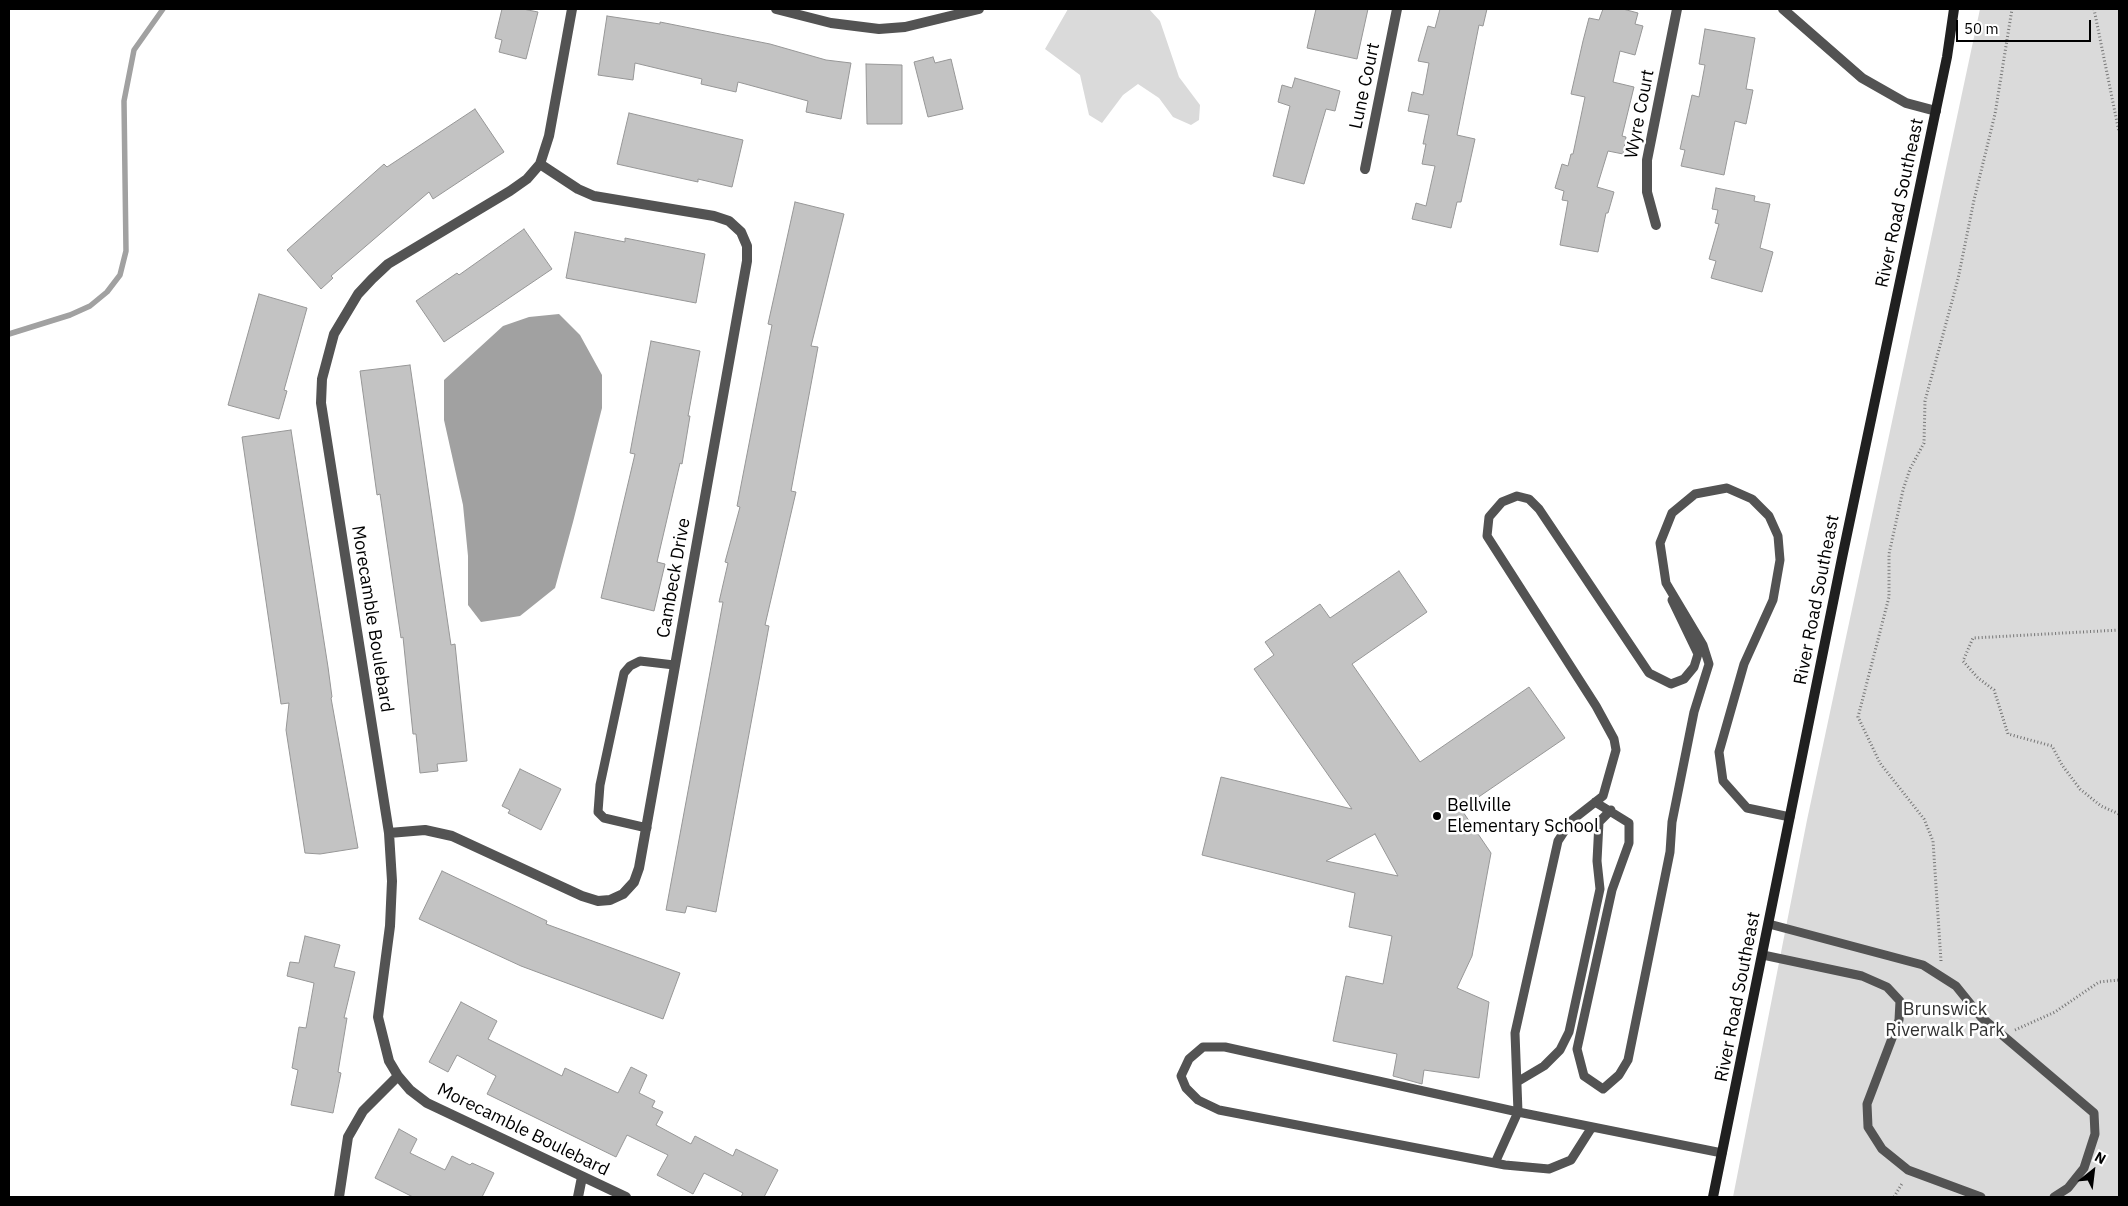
<!DOCTYPE html>
<html>
<head>
<meta charset="utf-8">
<style>
	body { margin:0 }
	#map { position:relative; width:2128px; height:1206px; overflow:hidden; background:#fff; font-family:"IBM Plex Sans",sans-serif }
	canvas { display:block }
	.frame { position:absolute; inset:0; border:10px solid #000; pointer-events:none }
	.north { position:absolute; left:2068px; top:1146px; width:50px; height:50px; -webkit-text-stroke:4px #fff; paint-order:stroke; rotate:29deg; font-size:14px; font-weight:700; line-height:20px; text-align:center; color:#000 }
	.north::after { content:''; display:block; margin:auto; width:18px; height:22px; background:#000; clip-path:polygon(50% 0,100% 100%,50% 72%,0 100%) }
	.scale { position:absolute; left:1956px; top:20px; width:135px; height:22px; box-sizing:border-box; border:2px solid #000; border-top:0; padding-left:6px; font-size:15px; line-height:18px; white-space:nowrap; color:#000; -webkit-text-stroke:4px #fff; paint-order:stroke }
</style>
</head>
<body>
<div id="map">
<canvas width="2128" height="1206"></canvas>
<div class="frame"></div>
<div class="north">N</div>
<div class="scale">50 m</div>
</div>
<script>
const c = document.querySelector('canvas').getContext('2d');
c.lineJoin = 'round';
function fill(path, color) { c.fillStyle = color; c.fill(path, 'evenodd'); }
const toPath = rows => new Path2D(rows.map(r => 'M' + r).join(''));
function stroke(path, color, width, dash) { c.strokeStyle = color; c.lineWidth = width; c.lineCap = dash ? 'butt' : 'round'; c.setLineDash(dash || []); c.stroke(path); }
function label(font, color, halo, rows, align = 'center') {
  c.font = font + ' "IBM Plex Sans",sans-serif'; c.lineWidth = 5; c.setLineDash([]); c.textBaseline = 'middle'; c.strokeStyle = halo; c.fillStyle = color; for (const [text, x, y, turn = 0] of rows) {
    c.save(); c.translate(x, y); c.rotate((+turn || 0) * Math.PI / 180); c.textAlign = isNaN(turn) ? turn : align; if (halo) c.strokeText(text, 0, 0); c.fillText(text, 0, 0); c.restore();
  }
}
fill(toPath([
	[1068,9,1149,9,1160,21,1179,77,1200,105,1199,120,1191,125,1173,117,1159,98,1138,84,1123,95,1102,123,1089,115,1080,75,1045,49],
	[1980,9,2119,9,2119,1197,1733,1197,1807,820]
]), '#dadada');
fill(toPath([
	[559,314,580,335,602,375,602,408,573,522,555,588,520,616,481,622,468,605,468,556,463,505,444,420,444,380,503,326,529,317]
]), '#a1a1a1');
stroke(toPath([
	[9,334,70,315,90,306,107,292,120,275,126,251,124,101,134,50,163,9]
]), '#a1a1a1', 5.5);
const building = toPath([
	[502,9,523,9,538,12,526,59,499,52,502,40,495,38,502,9],
	[1316,9,1368,9,1357,59,1307,48,1316,9],
	[1440,9,1487,9,1483,26,1479,25,1457,135,1475,139,1461,202,1457,202,1451,228,1412,219,1416,203,1426,206,1435,166,1422,164,1426,144,1423,144,1429,115,1408,111,1412,92,1423,95,1429,63,1418,61,1428,26,1435,28,1440,9],
	[1603,9,1623,9,1638,13,1635,24,1643,26,1635,55,1620,51,1613,82,1634,87,1622,136,1626,137,1623,154,1608,151,1597,187,1614,192,1608,213,1606,213,1598,252,1560,245,1568,201,1562,200,1564,191,1555,188,1562,164,1568,166,1571,154,1573,154,1585,97,1571,94,1583,41,1589,18,1599,20,1603,9],
	[607,16,660,24,660,22,770,44,826,60,851,63,841,119,806,112,808,101,738,82,736,92,701,84,702,79,635,63,633,80,598,75,607,16],
	[1705,29,1755,38,1746,89,1753,90,1746,124,1735,121,1724,175,1681,166,1685,150,1680,149,1692,95,1699,97,1705,65,1699,64,1705,29],
	[933,57,935,63,951,59,963,109,928,117,914,62,933,57],
	[866,64,902,65,902,124,867,124,866,64],
	[1295,78,1340,91,1335,111,1326,109,1304,184,1273,176,1290,106,1278,102,1282,85,1292,88,1295,78],
	[475,109,504,152,433,199,429,192,331,276,333,278,321,289,287,250,384,164,387,167,475,109],
	[629,113,743,140,732,187,698,179,698,182,617,164,629,113],
	[1716,188,1755,196,1754,201,1770,204,1760,248,1773,252,1762,292,1711,278,1716,261,1709,259,1719,224,1715,223,1718,210,1712,209,1716,188],
	[795,202,844,214,811,346,818,347,791,491,796,492,765,625,769,626,716,912,687,906,685,913,666,910,723,602,719,602,728,563,725,562,740,507,737,506,772,325,768,324,795,202],
	[524,229,552,269,444,342,416,301,457,273,459,275,524,229],
	[575,232,625,242,625,238,705,254,696,303,566,278,575,232],
	[259,294,307,308,284,390,287,391,279,419,228,405,259,294],
	[651,341,700,351,688,416,690,416,682,464,680,463,657,562,665,564,654,611,601,598,635,454,630,453,651,341],
	[410,365,451,645,455,644,467,761,437,764,438,771,420,773,416,734,413,734,403,637,401,638,380,494,377,495,360,371,410,365],
	[291,430,328,667,332,697,331,698,358,848,320,854,305,853,286,730,289,703,281,704,242,437,291,430],
	[1399,571,1427,612,1352,664,1420,762,1529,687,1565,738,1461,809,1491,853,1472,956,1457,988,1489,1002,1479,1078,1424,1070,1422,1084,1393,1076,1397,1054,1333,1041,1346,976,1383,984,1392,936,1349,927,1355,893,1202,855,1221,777,1352,809,1254,669,1274,655,1265,642,1320,604,1330,618,1399,571],
	[1375,834,1398,876,1326,861,1375,834],
	[520,769,561,789,541,830,508,813,510,810,502,806,520,769],
	[442,871,547,921,546,924,680,973,663,1019,521,966,419,919,442,871],
	[305,936,340,945,334,967,355,972,344,1018,347,1018,338,1072,341,1073,333,1113,291,1105,298,1070,292,1068,299,1027,306,1028,314,983,287,976,290,962,299,963,305,936],
	[461,1002,497,1021,488,1039,562,1076,565,1068,618,1093,631,1067,647,1075,639,1093,655,1101,652,1107,663,1112,656,1125,691,1144,695,1136,733,1156,736,1149,778,1170,764,1197,741,1197,743,1193,704,1173,693,1194,657,1175,668,1155,627,1135,616,1157,487,1094,496,1076,457,1055,448,1072,429,1062,461,1002],
	[399,1129,417,1139,410,1153,445,1170,452,1156,470,1165,472,1163,494,1173,482,1197,413,1197,375,1178,399,1129]
]);
fill(building, '#c3c3c3');
stroke(building, '#979797', 1);
stroke(toPath([
	[2094,9,2119,132],
	[2119,630,1973,638,1963,661,1978,678,1994,690,2008,734,2052,746,2062,765,2080,789,2101,806,2119,814],
	[1941,961,1933,841,1924,819,1880,763,1858,717,1889,597,1889,554,1903,490,1910,469,1924,443,1925,401,1958,279,1974,200,1995,114,2012,9],
	[2015,1030,2055,1012,2099,982,2119,980],
	[1894,1197,1903,1182]
]), '#757575', 3, [1, 2.5]);
stroke(toPath([
	[1595,802,1629,823,1629,843,1612,890,1577,1049,1584,1076,1603,1089,1619,1075,1628,1060,1670,852,1672,822,1694,712,1709,664,1703,645,1666,583,1660,543,1672,513,1695,494,1727,488,1752,499,1769,516,1778,536,1780,560,1773,600,1744,664,1719,752,1723,781,1747,808,1790,817],
	[647,828,604,818,598,812,600,785,624,673,630,666,640,661,674,665],
	[1769,924,1923,965,1956,986,1981,1017,2094,1113,2095,1134,2084,1168,2068,1188,2054,1197],
	[1763,955,1862,976,1887,987,1900,1001,1899,1020,1867,1104,1868,1127,1882,1149,1908,1170,1981,1197],
	[1517,1082,1544,1066,1560,1050,1569,1032,1600,889,1597,861,1599,822,1611,810],
	[1592,1127,1571,1160,1549,1169,1505,1165,1219,1110,1198,1100,1186,1088,1181,1076,1189,1059,1203,1047,1225,1047,1518,1112,1722,1153],
	[1495,1163,1518,1112,1515,1033,1558,841,1571,821,1603,796,1616,750,1614,739,1596,706,1487,536,1489,517,1502,502,1517,496,1529,499,1539,509,1649,673,1671,684,1684,679,1694,667,1698,654,1672,600]
]), '#535353', 9);
stroke(toPath([
	[572,9,549,136,540,164,527,179,510,191,388,264,372,279,358,294,334,334,322,379,321,403,389,833,392,881,390,926,378,1017,389,1061,398,1076,410,1090,427,1103,626,1197],
	[776,9,831,23,879,29,905,27,979,9],
	[1783,9,1862,78,1906,103,1936,111],
	[1365,169,1397,9],
	[1656,225,1647,192,1647,160,1677,9],
	[389,833,425,830,452,836,582,896,598,901,610,900,623,894,634,882,639,868,747,261,747,246,741,232,729,221,714,216,594,196,578,189,540,164],
	[339,1197,348,1137,363,1111,398,1076],
	[578,1197,582,1177]
]), '#535353', 10);
stroke(toPath([
	[1713,1197,1842,558,1947,57,1954,9]
]), '#202020', 10);
for (const [x, y, r, color] of [
	[1437,816,5,"#000"]
]) { const dot = new Path2D(); dot.arc(x, y, r, 0, 2 * Math.PI); c.fillStyle = color; c.fill(dot); stroke(dot, '#fff', 2); }
label('18px', '#000', '#fff', [
	["Lune Court",1365,86,-78],
	["Wyre Court",1640,114,-79],
	["River Road Southeast",1900,203,-78],
	["Cambeck Drive",674,578,-80],
	["River Road Southeast",1817,600,-79],
	["Morecamble Boulebard",372,619,81],
	["River Road Southeast",1738,997,-79],
	["Morecamble Boulebard",523,1130,26]
]);
label('18px', '#000', '#fff', [
	["Bellville",1447,806],
	["Elementary School",1447,827]
], 'left');
label('18px', '#313131', '#fff', [
	["Brunswick",1945,1010],
	["Riverwalk Park",1945,1031]
]);
</script>
</body>
</html>
